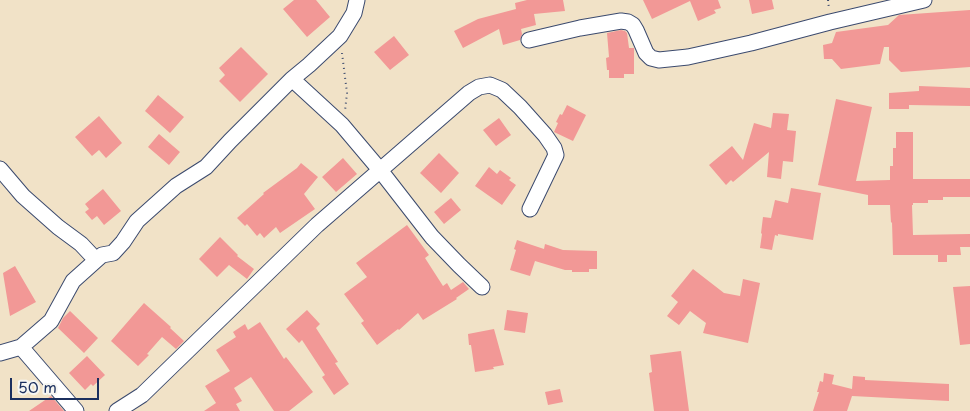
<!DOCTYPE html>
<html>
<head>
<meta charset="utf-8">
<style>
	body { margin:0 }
	#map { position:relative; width:970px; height:411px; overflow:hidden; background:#f1e2c7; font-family:"Playpen Sans",sans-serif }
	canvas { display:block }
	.scale { position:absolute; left:10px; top:378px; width:89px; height:22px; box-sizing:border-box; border:2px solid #1b2f5e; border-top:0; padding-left:6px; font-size:15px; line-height:18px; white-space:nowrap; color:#1b2f5e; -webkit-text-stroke:4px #f6f6f2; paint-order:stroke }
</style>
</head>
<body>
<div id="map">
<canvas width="970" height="411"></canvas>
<div class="scale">50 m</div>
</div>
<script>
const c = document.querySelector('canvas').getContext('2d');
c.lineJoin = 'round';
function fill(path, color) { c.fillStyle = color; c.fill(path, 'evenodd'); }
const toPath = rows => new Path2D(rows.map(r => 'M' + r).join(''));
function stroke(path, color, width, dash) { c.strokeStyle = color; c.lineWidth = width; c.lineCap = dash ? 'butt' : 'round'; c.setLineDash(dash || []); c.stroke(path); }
fill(toPath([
	[294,0,316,0,330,17,307,37,283,9],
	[527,0,563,0,565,11,534,14,536,25,521,29,522,34,520,40,503,45,499,29,463,48,454,31,478,19,516,9,515,3],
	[643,0,718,0,721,8,714,10,716,13,698,21,690,1,652,19],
	[749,0,772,0,774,9,752,14],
	[970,10,970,67,901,72,889,60,889,47,884,47,880,64,841,69,832,59,824,59,823,45,832,43,836,32,888,25,899,15],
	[621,30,625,31,627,33,629,48,634,48,634,74,624,74,624,78,609,78,609,70,607,70,606,58,609,57,607,33],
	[394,36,409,55,390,70,374,52],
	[241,47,268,74,240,102,219,81,225,75,219,68],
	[919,86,970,88,970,106,909,105,909,109,889,109,889,93,919,91],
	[158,95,184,117,170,133,145,111],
	[836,99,872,107,856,181,890,180,890,166,893,166,893,148,896,148,896,132,913,132,913,179,970,179,970,197,943,197,943,200,928,200,928,203,913,203,913,205,912,205,913,235,970,234,970,247,960,247,961,255,947,255,947,262,938,262,938,255,893,255,892,222,891,223,890,205,868,205,868,195,818,185],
	[567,105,586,115,573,141,554,132,558,123,556,122,560,114,562,115],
	[773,113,789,114,787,130,796,131,793,162,783,161,781,179,767,177,769,152,733,182,731,180,726,185,709,165,732,146,743,160,754,123,771,128],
	[99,116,122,143,106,158,99,150,92,156,75,137],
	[499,118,511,135,496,146,483,130],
	[159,134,180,152,169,165,148,147],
	[439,153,459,173,441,193,420,173],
	[343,158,357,174,336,192,322,177],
	[301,163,318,177,304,194,315,209,280,233,276,227,264,238,260,233,257,236,247,224,245,226,237,218,264,194,263,193,297,168],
	[489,167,497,174,500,170,511,178,509,180,516,185,502,205,475,186],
	[791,188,821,193,813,240,778,234,778,236,775,235,772,250,760,248,762,234,761,233,763,217,771,218,775,200,788,203],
	[103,189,121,211,104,225,97,216,92,220,85,212,89,209,85,204],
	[451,198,461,210,444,224,434,212],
	[407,225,429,255,425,258,443,286,447,283,451,290,463,282,469,289,456,298,457,299,423,320,418,313,399,330,398,329,377,345,361,323,364,321,344,294,367,277,356,263],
	[220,237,238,255,237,256,254,269,247,279,229,265,217,277,199,259],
	[517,240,544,249,545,244,563,250,597,251,597,269,589,269,589,272,572,272,572,270,565,270,535,261,530,276,510,270,516,250,514,249],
	[15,266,36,302,10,316,3,273],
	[693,269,724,293,740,296,743,279,760,283,748,343,703,333,706,323,690,311,679,325,667,316,678,302,671,296],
	[970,286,970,344,960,345,953,287],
	[144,303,171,327,170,328,184,341,176,349,162,337,147,354,149,355,138,366,111,341],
	[307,310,320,324,316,328,338,362,335,363,349,384,334,395,322,377,325,375,302,340,299,343,286,329],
	[507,310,528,313,525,333,504,330],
	[70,311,98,338,84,353,58,328,63,318],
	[260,322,284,359,286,357,313,392,289,411,274,411,251,377,234,388,242,401,236,404,240,411,204,411,216,403,205,386,230,371,216,350,236,337,233,332,245,324,248,330],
	[494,329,504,365,493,367,494,369,475,372,471,345,469,345,468,334],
	[681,351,689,411,654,411,649,373,652,372,650,355],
	[87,356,105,375,93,386,91,384,85,390,69,373],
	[824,373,834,375,832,384,852,389,853,376,865,377,865,380,949,384,949,401,852,396,847,411,813,411,819,392,817,392,820,381,823,382],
	[560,389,563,402,548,405,545,392],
	[51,396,64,411,29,411]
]), '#f29896');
const minor = toPath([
	[529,40,580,28,621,21,628,22,633,25,636,30,646,53,651,58,659,60,688,57,751,43,830,22,924,0],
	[292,79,342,125,380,170,432,237,459,265,482,287],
	[0,169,23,196,58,227,81,244,96,260],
	[21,347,76,411],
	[0,353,21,347,51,321,73,281,102,255,113,253,123,242,137,221,176,186,206,167,230,141,292,79,309,65,340,36,354,13,357,0],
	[117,411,142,395,317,225,469,93,479,87,490,85,502,90,520,107,545,135,554,148,556,155,530,209]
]);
stroke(minor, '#3b4a6e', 17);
stroke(toPath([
	[828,0,829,9],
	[342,53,347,93,345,111]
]), '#3b4a6e', 2, [1, 4]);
stroke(minor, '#fff', 15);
</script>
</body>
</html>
